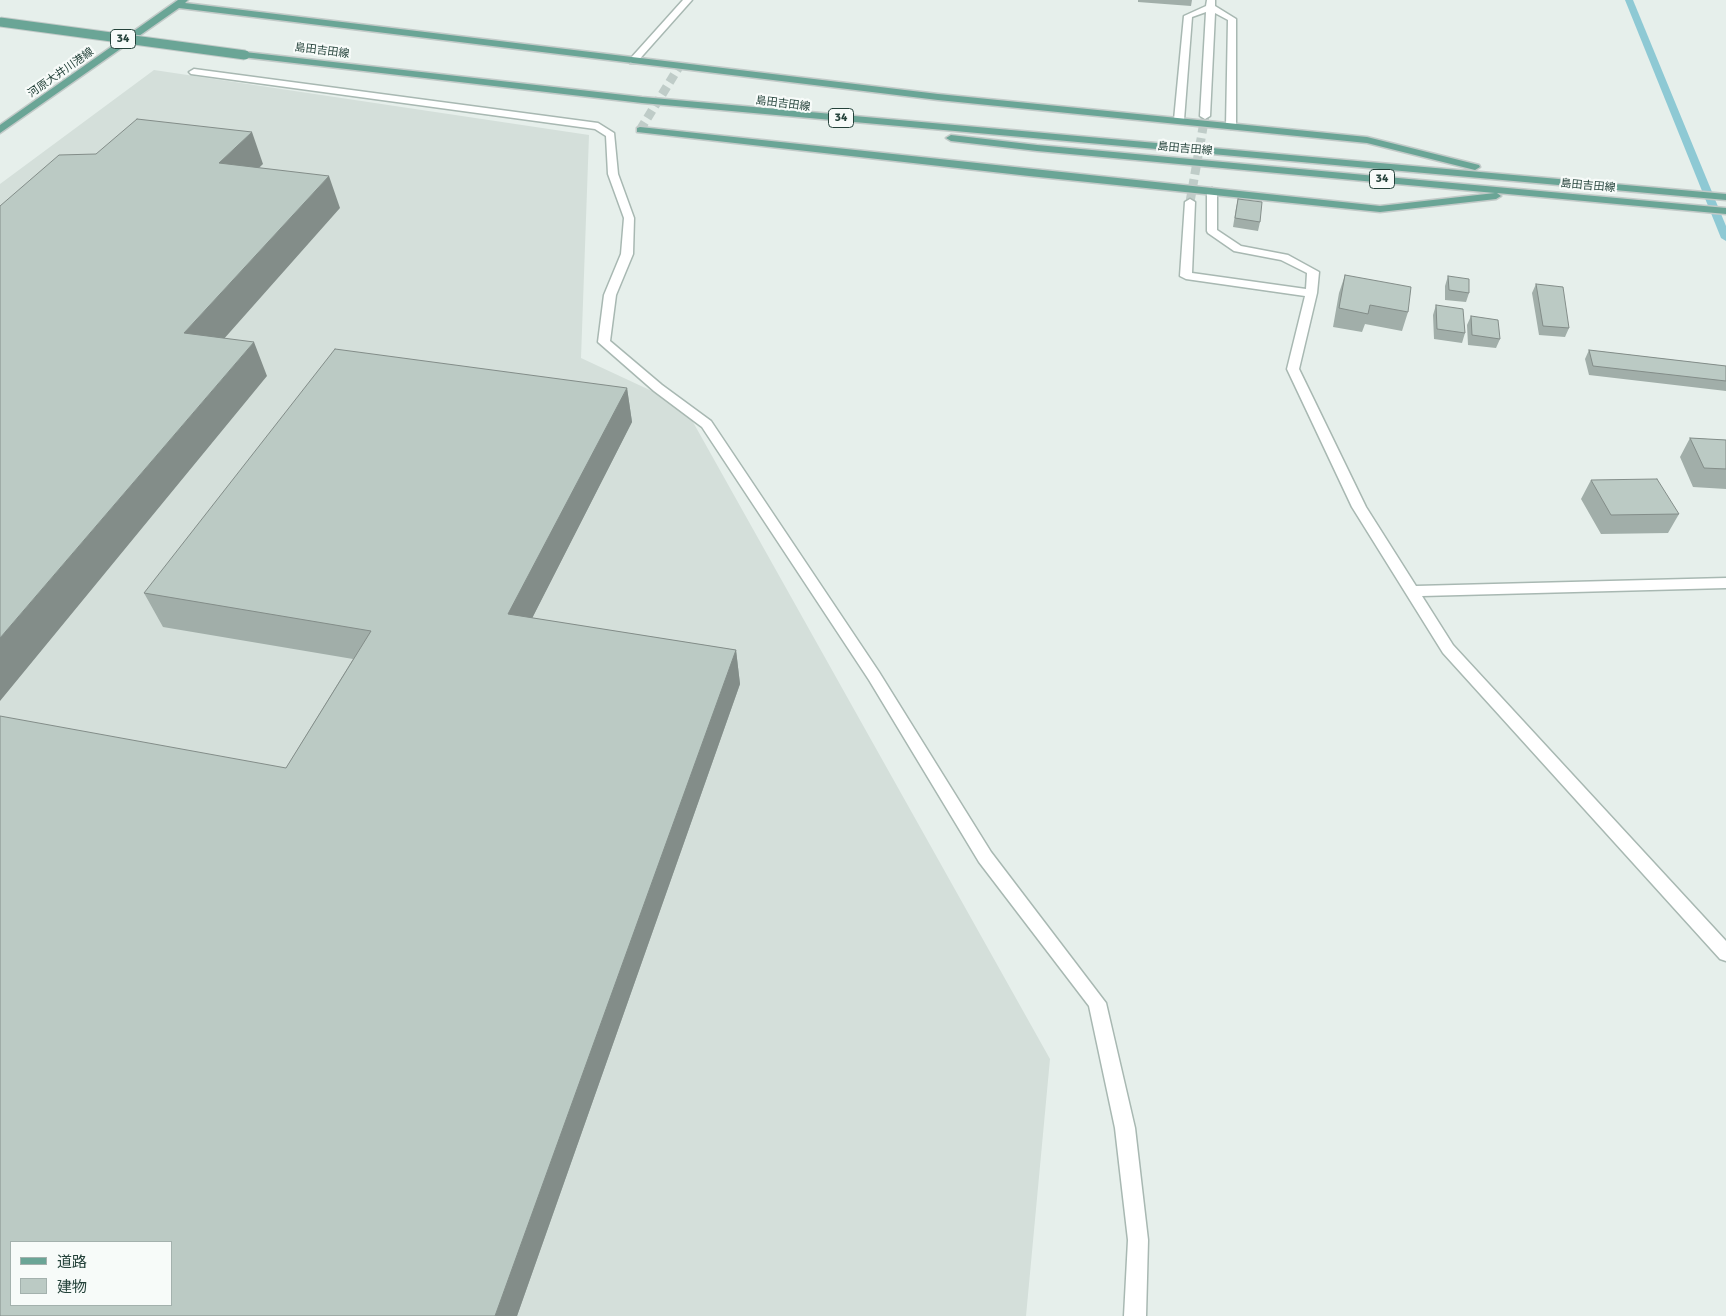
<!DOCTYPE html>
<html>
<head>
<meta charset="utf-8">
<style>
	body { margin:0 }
	#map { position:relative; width:1726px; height:1316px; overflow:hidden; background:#e6efeb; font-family:Signika,"Noto Sans JP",sans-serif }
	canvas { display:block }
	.legend { position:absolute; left:10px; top:1241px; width:162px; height:65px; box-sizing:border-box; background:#f7fbf9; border:1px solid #a3b1ad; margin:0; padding:6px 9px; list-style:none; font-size:15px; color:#24423a }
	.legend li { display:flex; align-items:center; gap:10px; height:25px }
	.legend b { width:25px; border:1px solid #a3b1ad }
</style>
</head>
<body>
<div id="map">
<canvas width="1726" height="1316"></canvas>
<ul class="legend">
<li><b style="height:6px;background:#6aa596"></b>道路</li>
<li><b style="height:14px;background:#bbcac4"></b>建物</li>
</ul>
</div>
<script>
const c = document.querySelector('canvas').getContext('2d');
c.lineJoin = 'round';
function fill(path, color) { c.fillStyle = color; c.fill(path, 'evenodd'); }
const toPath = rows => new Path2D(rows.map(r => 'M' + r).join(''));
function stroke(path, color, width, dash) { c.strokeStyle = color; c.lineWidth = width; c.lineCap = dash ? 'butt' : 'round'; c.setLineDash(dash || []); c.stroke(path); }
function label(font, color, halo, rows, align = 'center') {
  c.font = font + ' Signika,"Noto Sans JP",sans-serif'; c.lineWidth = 4.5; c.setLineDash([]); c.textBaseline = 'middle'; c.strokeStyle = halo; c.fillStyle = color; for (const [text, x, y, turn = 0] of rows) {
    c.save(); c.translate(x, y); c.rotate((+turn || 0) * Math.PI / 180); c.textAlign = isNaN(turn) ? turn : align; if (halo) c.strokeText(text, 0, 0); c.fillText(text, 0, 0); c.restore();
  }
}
fill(toPath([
	[154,70,589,135,581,358,684,406,1050,1059,1026,1316,0,1316,0,184],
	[11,1242,171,1242,171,1305,11,1305]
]), '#d4dfda');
fill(toPath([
	[1625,0,1633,0,1726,226,1726,241,1721,238,1625,0]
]), '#8ec9d4');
stroke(toPath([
	[1190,202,1205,116]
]), '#bfccc8', 9, [9, 5]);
stroke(toPath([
	[640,130,679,67]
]), '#bfccc8', 9, [9, 5]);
const minor = toPath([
	[683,0,692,0,636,63,630,63,630,59,683,0],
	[1207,0,1215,0,1215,6,1236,19,1236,126,1231,129,1226,126,1228,20,1215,13,1210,116,1205,119,1200,116,1206,12,1192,17,1184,120,1179,123,1174,120,1184,16,1206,6,1207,0],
	[194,69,598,123,614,133,618,174,634,218,633,254,616,295,610,341,662,385,711,421,879,672,991,852,1106,1003,1135,1128,1148,1240,1146,1316,1124,1316,1128,1240,1115,1128,1089,1006,979,862,869,680,702,427,654,391,598,342,604,295,621,254,624,218,608,174,606,136,595,129,191,74,189,72,194,69],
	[1212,188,1217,191,1217,230,1241,246,1288,255,1319,272,1317,293,1299,369,1366,507,1416,586,1726,578,1726,588,1422,596,1453,645,1726,941,1726,961,1720,959,1443,653,1352,507,1287,369,1305,296,1186,279,1180,276,1185,202,1190,199,1195,202,1192,273,1306,289,1307,273,1281,260,1234,251,1208,233,1207,231,1207,191,1212,188]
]);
const major = toPath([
	[178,0,188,0,185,3,938,94,1367,137,1479,165,1480,167,1475,170,1367,143,938,100,179,8,0,133,0,125,178,0],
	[245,52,642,97,1726,194,1726,200,642,103,242,57,242,53,245,52],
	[640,127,1380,206,1495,193,1037,151,951,141,946,138,951,135,1037,145,1726,208,1726,214,1497,193,1501,196,1496,199,1380,212,1029,176,637,132,637,128,640,127]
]);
stroke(minor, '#a8b8b2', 3);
stroke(major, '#c2cac8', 3);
fill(minor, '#fff');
fill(major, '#6aa596');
const majorBridge = toPath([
	[0,22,245,55]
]);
stroke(majorBridge, '#c2cac8', 11, []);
stroke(majorBridge, '#6aa596', 9);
fill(toPath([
	[1138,0,1192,0,1191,6,1138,2],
	[1238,199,1260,222,1258,231,1233,227,1236,208],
	[1345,275,1408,312,1402,331,1365,324,1362,332,1333,327,1339,293],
	[1448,276,1469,293,1466,302,1445,300,1445,286],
	[1536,284,1569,328,1565,337,1539,335,1532,293],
	[1436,305,1465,333,1462,343,1434,339,1433,315],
	[1471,316,1500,339,1496,348,1468,345,1467,325],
	[1589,350,1726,366,1726,391,1589,375,1585,359],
	[627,388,632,422,532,618,736,650,740,684,517,1316,0,1316,286,768,353,659,163,627,144,593],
	[1690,438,1726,440,1726,489,1693,487,1680,457],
	[1591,480,1679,514,1668,533,1601,534,1581,499]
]), '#a1aea9');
fill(toPath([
	[252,132,263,164,231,195,219,163],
	[329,176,340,208,199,367,184,333],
	[254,342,267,376,0,701,0,638],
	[627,388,632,422,517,648,508,614],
	[736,650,740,684,517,1316,495,1316]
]), '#838d89');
const building = toPath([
	[137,119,252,132,219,163,329,176,184,333,254,342,0,638,0,206,59,155,96,154,137,119],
	[1238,199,1262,202,1260,222,1235,218,1238,199],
	[1345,275,1411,287,1408,312,1370,305,1368,314,1339,308,1345,275],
	[1448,276,1469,279,1469,293,1449,290,1448,276],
	[1536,284,1563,287,1569,328,1543,326,1536,284],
	[1436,305,1463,309,1465,333,1437,329,1436,305],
	[1471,316,1498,320,1500,339,1472,335,1471,316],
	[335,349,627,388,508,614,736,650,495,1316,0,1316,0,716,286,768,371,631,144,593,335,349],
	[11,1242,171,1242,171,1305,11,1305,11,1242],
	[1589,350,1726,366,1726,381,1593,366,1589,350],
	[1690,438,1726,440,1726,469,1704,468,1690,438],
	[1657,479,1679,514,1611,515,1591,480,1657,479]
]);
fill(building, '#bbcac4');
stroke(building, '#838d89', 1);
label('11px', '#24423a', '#f7fbf9', [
	["島田吉田線",322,51,7],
	["河原大井川港線",61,73,-35],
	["島田吉田線",783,104,7],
	["島田吉田線",1185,149,5],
	["島田吉田線",1588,186,5]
]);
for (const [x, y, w] of [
	[123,39,25],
	[841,118,25],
	[1382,179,25]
]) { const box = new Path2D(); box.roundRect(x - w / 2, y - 9.5, w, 19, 4); c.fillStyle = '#f7fbf9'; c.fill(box); stroke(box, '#24423a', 1); }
label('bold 12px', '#24423a', null, [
	["34",123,39],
	["34",841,118],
	["34",1382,179]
]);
</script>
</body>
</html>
